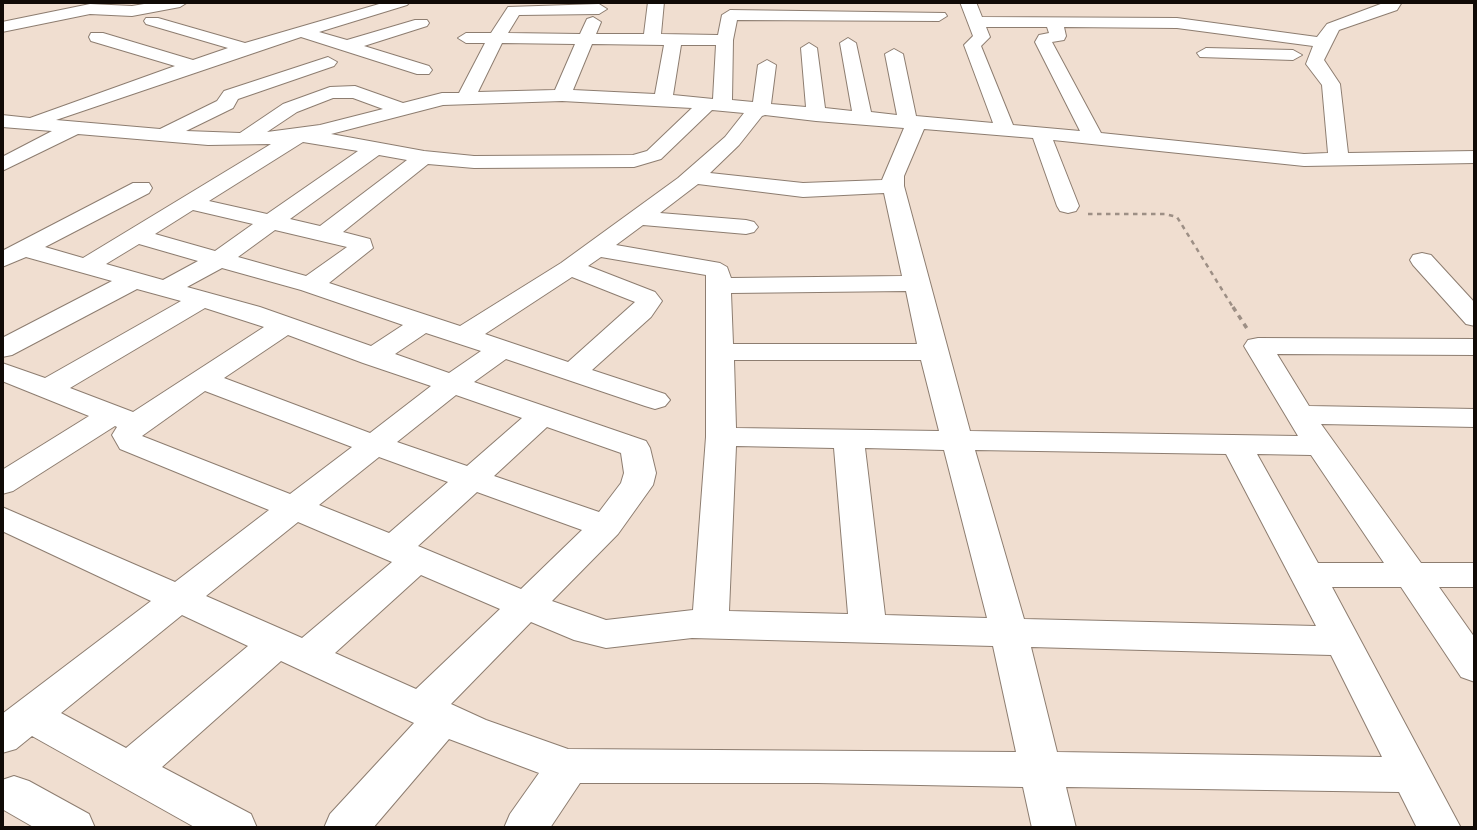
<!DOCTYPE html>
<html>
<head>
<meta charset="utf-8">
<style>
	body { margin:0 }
	#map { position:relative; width:1477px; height:830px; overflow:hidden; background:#f0ded0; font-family:"DejaVu Sans",sans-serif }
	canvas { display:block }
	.frame { position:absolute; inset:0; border:4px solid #100a06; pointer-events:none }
</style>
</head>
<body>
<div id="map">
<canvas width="1477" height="830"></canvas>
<div class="frame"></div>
</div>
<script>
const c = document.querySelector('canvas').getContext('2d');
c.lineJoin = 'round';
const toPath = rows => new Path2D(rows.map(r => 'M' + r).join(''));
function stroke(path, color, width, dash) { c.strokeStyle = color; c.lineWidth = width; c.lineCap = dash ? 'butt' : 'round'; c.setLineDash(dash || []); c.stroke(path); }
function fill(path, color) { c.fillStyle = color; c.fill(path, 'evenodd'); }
const minor = toPath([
	[156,2,188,2,180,7,132,16,90,14,2,32,2,22,90,4,132,6,156,2],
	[386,2,410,2,407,5,319,32,347,40,415,20,427,20,429,23,427,26,364,46,429,66,432,70,429,74,417,74,301,37,56,120,160,129,217,101,224,91,328,57,337,62,334,66,238,99,233,108,186,131,240,133,283,104,330,87,355,86,403,103,442,93,459,93,485,43,466,43,458,38,466,33,491,33,508,7,599,4,607,9,599,14,519,15,508,33,580,34,587,19,593,17,601,22,596,34,644,34,648,2,664,2,661,34,718,35,722,15,730,10,945,13,947,16,939,21,737,20,733,40,732,100,753,102,758,65,767,60,776,65,771,104,806,107,801,48,809,43,817,48,825,108,852,111,840,43,848,38,856,43,871,112,897,115,885,54,894,49,903,54,916,116,993,123,964,45,973,36,960,2,976,2,982,17,1177,18,1317,37,1327,24,1386,2,1402,2,1397,10,1339,30,1324,60,1340,84,1348,153,1475,151,1475,163,1304,166,1053,140,1079,206,1076,211,1068,213,1060,211,1057,206,1033,138,924,129,904,176,904,186,970,431,1298,436,1244,346,1248,340,1258,338,1475,339,1475,355,1277,354,1309,406,1475,409,1475,427,1321,424,1421,563,1475,563,1475,587,1439,587,1475,638,1475,682,1461,677,1401,587,1332,587,1461,828,1417,828,1399,792,1066,787,1076,828,1032,828,1023,787,817,783,580,783,550,828,504,828,510,814,539,773,449,739,373,828,324,828,330,814,414,723,281,661,162,767,251,814,257,828,196,828,32,736,16,749,2,753,2,714,151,601,2,531,2,507,175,582,269,510,120,449,112,435,117,427,115,426,13,491,2,494,2,470,89,416,2,381,2,363,45,378,181,301,137,289,12,355,2,357,2,338,112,281,26,257,2,267,2,251,133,183,149,183,152,188,149,193,45,247,83,258,271,144,208,145,78,134,2,171,2,157,52,131,2,127,2,115,30,118,175,66,91,41,89,37,91,33,103,33,193,60,228,48,146,24,144,21,146,18,158,18,245,43,386,2],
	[986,27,1047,27,1049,33,1039,35,1035,42,1080,131,1013,125,981,46,990,37,986,27],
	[1064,27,1177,28,1313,46,1306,64,1322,85,1328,153,1304,154,1101,133,1052,42,1064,40,1066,36,1064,27],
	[502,43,575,44,555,90,478,92,502,43],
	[592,44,664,45,655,94,573,90,592,44],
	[681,45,716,45,713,99,673,95,681,45],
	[333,98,353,98,383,109,320,125,267,132,297,112,333,98],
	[562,101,692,108,647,151,633,155,474,156,424,151,331,134,443,105,562,101],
	[712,110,744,113,725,137,678,178,561,263,460,326,329,283,373,248,370,239,343,232,428,164,474,168,634,167,661,159,712,110],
	[765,115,816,121,904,128,882,180,803,183,710,173,739,145,762,116,765,115],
	[303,142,358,151,267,214,209,201,303,142],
	[379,155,407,160,320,226,290,219,379,155],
	[698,184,803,197,884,193,902,276,731,278,727,267,720,263,616,245,643,225,746,234,754,232,758,227,754,222,746,220,660,213,698,184],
	[193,210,253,224,215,251,155,234,193,210],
	[275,230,347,247,306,276,238,257,275,230],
	[139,244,198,261,163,280,106,264,139,244],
	[601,257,706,275,706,437,693,610,606,620,552,601,618,534,653,485,656,473,650,448,646,441,474,382,506,359,645,406,655,409,665,406,670,400,665,394,592,370,651,317,662,301,655,292,588,266,601,257],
	[222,268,301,290,403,325,371,346,260,307,187,287,222,268],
	[572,277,635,302,568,362,485,334,572,277],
	[906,291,917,344,733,344,731,293,906,291],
	[205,308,264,327,133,412,70,388,205,308],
	[426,333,481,351,449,373,395,354,426,333],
	[288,335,363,363,431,386,370,433,224,378,288,335],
	[734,360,921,360,939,431,736,428,734,360],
	[205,391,352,447,290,494,142,436,205,391],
	[456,395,522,418,467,466,397,442,456,395],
	[547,427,621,453,624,473,621,483,599,512,494,476,547,427],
	[736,446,834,448,848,614,729,611,736,446],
	[865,448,944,450,987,618,885,615,865,448],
	[975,450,1226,454,1316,626,1024,619,975,450],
	[1257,454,1311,455,1384,563,1318,563,1257,454],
	[379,457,448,482,389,533,319,505,379,457],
	[477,492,582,530,521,589,418,546,477,492],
	[298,522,392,562,302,638,206,596,298,522],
	[421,575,500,609,416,689,335,653,421,575],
	[182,615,248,646,126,748,61,713,182,615],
	[531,622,574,640,606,648,692,638,993,646,1016,752,568,749,486,720,451,704,531,622],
	[1031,647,1331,655,1382,757,1057,752,1031,647],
	[1206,48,1293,50,1302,55,1293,60,1200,57,1197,53,1206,48],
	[1422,253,1431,255,1475,303,1475,326,1466,324,1413,265,1410,260,1413,255,1422,253],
	[14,776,29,781,89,814,95,828,35,828,2,809,2,780,14,776]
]);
stroke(minor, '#8d7d70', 2);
stroke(toPath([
	[1088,214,1165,214,1177,217,1234,309]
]), '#9d8f85', 2.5, [4.5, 4.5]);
stroke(toPath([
	[1233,307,1248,330]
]), '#9d8f85', 3.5, [5, 5]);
fill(minor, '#fff');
</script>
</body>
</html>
